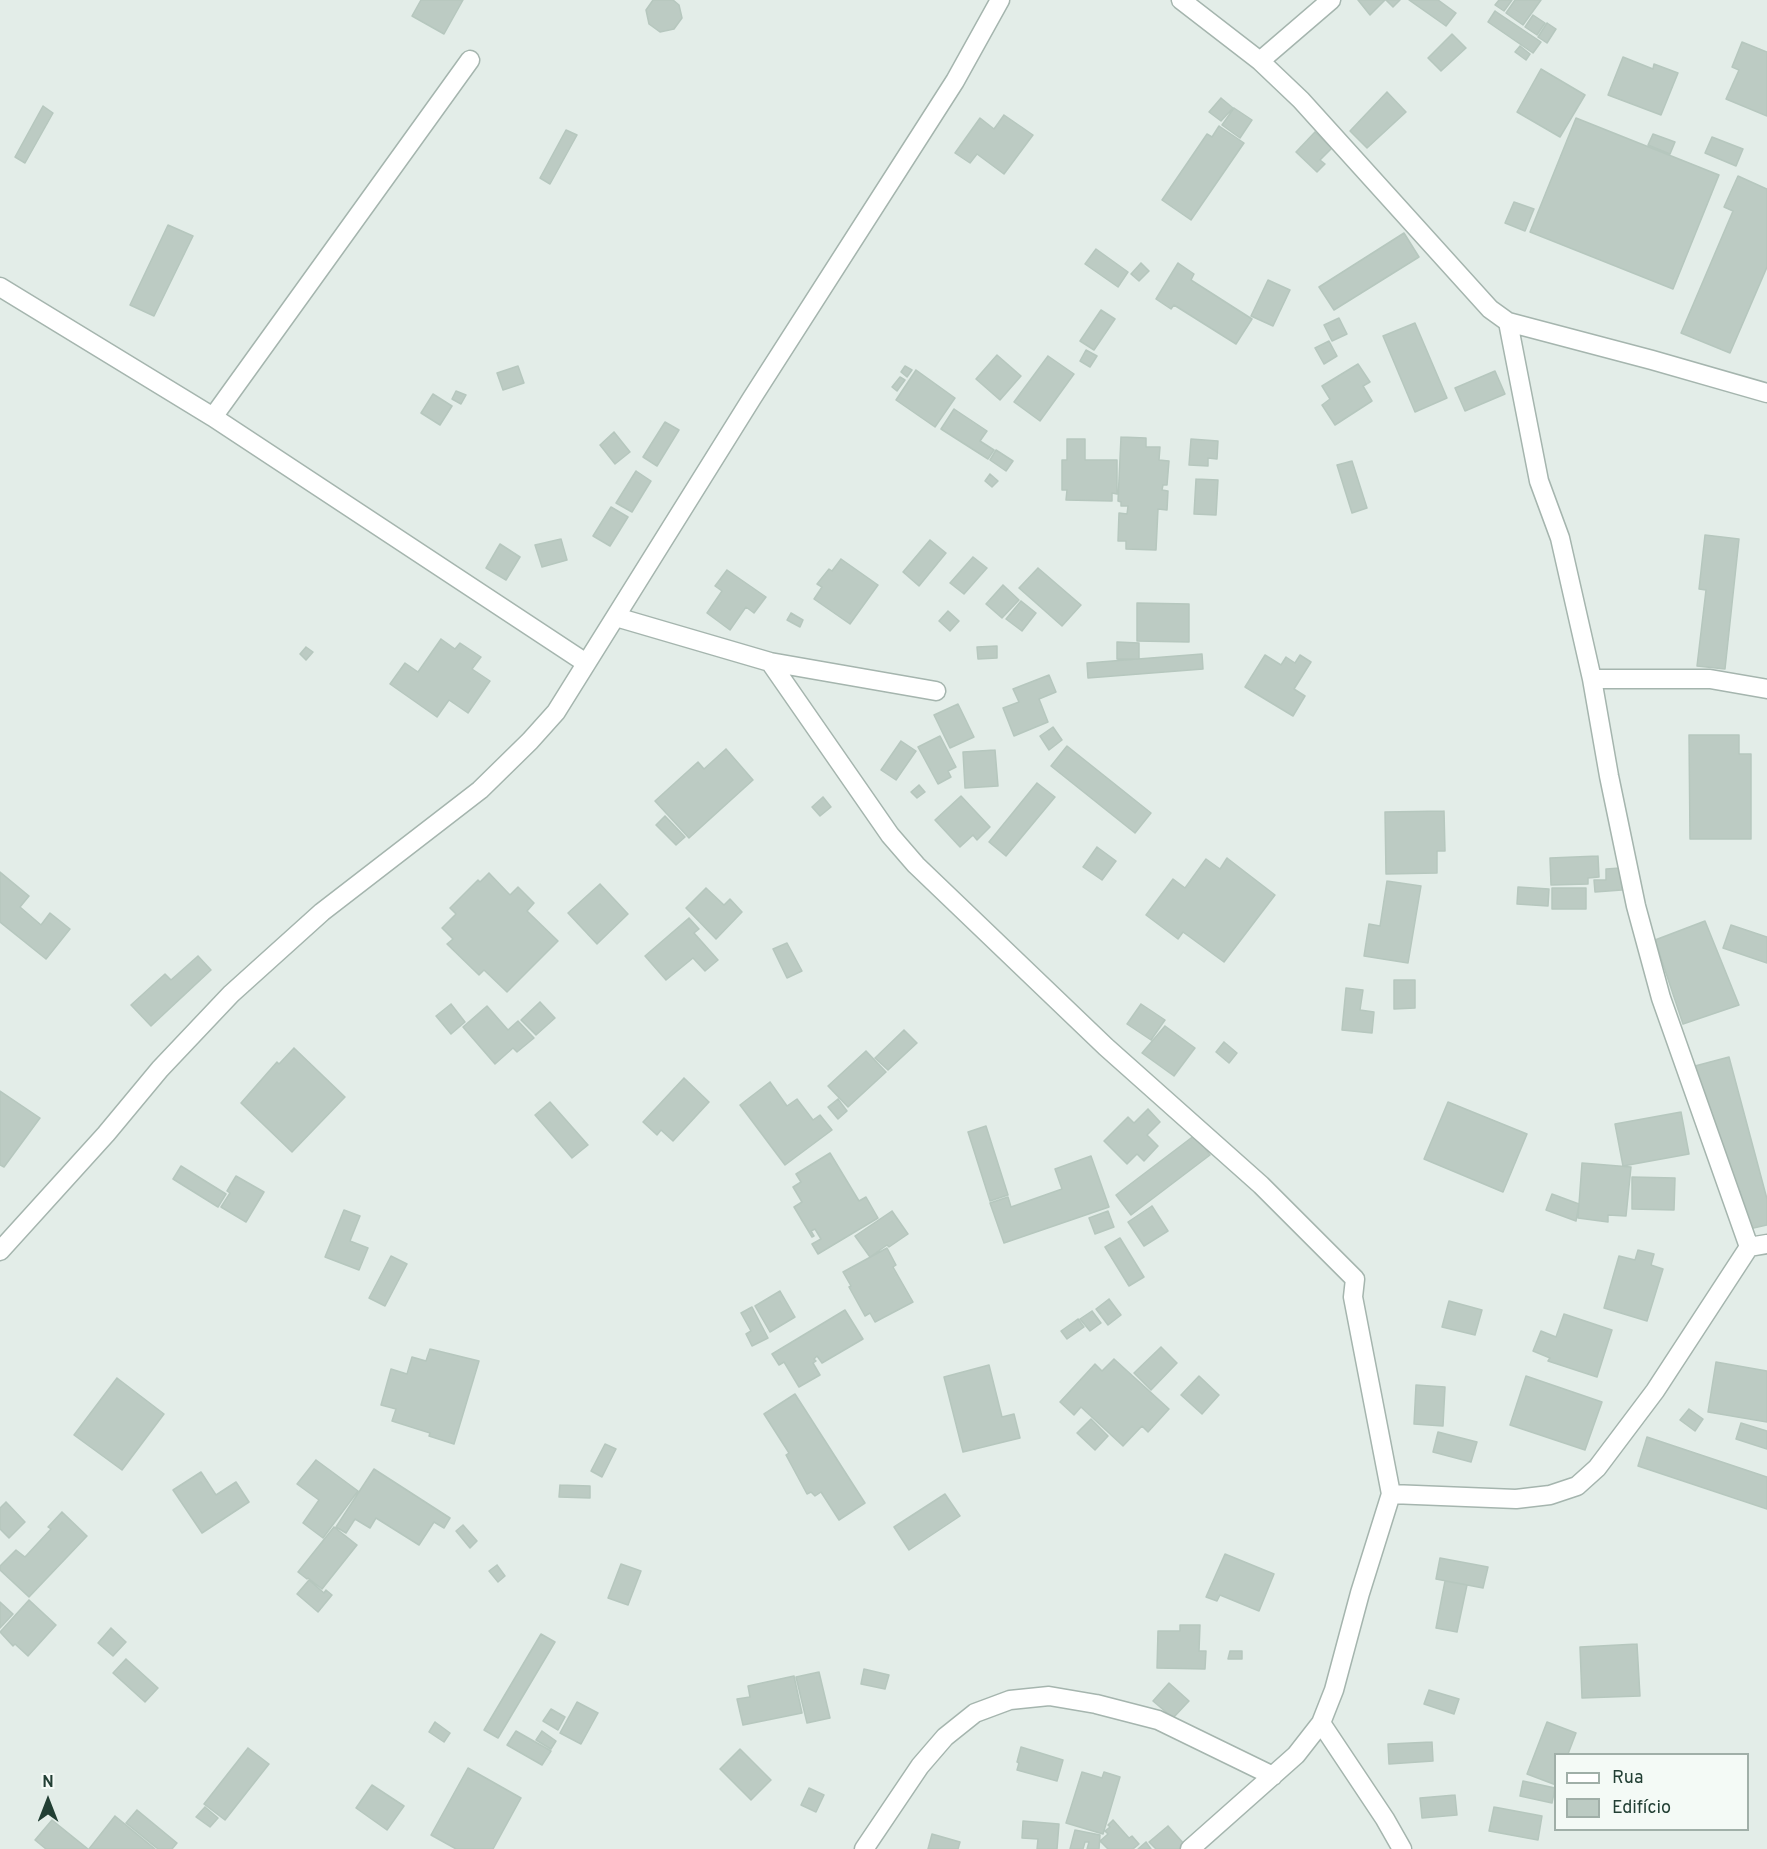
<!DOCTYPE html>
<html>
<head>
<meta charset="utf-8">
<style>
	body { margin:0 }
	#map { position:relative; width:1767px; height:1849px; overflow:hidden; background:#e3ede8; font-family:Overpass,sans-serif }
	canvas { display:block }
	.legend { position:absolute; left:1554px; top:1753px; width:195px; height:78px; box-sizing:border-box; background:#f4faf6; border:2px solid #a0afa8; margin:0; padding:8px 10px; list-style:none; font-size:18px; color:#223f34 }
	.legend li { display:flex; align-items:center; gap:12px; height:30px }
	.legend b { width:30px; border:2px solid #a0afa8 }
	.north { position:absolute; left:18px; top:1771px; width:60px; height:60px; -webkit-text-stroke:4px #f4faf6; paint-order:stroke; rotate:0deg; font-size:16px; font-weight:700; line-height:24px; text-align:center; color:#223f34 }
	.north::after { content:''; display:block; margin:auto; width:21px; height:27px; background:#223f34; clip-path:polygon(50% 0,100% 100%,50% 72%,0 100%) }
</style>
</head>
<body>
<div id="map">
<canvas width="1767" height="1849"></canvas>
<ul class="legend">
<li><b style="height:8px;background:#fff"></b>Rua</li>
<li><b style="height:16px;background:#bccbc3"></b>Edifício</li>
</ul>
<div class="north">N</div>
</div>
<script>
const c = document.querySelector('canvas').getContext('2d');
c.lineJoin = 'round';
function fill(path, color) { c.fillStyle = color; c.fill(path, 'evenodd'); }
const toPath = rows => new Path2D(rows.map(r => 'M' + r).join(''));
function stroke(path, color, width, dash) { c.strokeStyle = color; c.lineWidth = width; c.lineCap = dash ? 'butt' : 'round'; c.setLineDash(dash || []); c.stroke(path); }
const building = toPath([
	[421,0,463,0,444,34,412,16,421,0],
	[653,0,673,0,679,5,682,18,674,29,660,32,649,24,646,10,653,0],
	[1358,0,1385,0,1370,15,1358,0],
	[1386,0,1400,0,1393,7,1386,0],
	[1409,0,1438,0,1456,13,1446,26,1409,0],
	[1499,0,1512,0,1504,11,1495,5,1499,0],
	[1515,0,1541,0,1523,25,1506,13,1515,0],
	[1495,11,1541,42,1533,53,1488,22,1495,11],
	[1533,15,1545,23,1537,35,1525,27,1533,15],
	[1547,23,1556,29,1547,43,1538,37,1547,23],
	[1452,34,1466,48,1441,71,1428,58,1452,34],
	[1742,42,1767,52,1767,116,1726,99,1739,70,1732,67,1742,42],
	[1520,46,1530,54,1526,60,1515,52,1520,46],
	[1623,57,1653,69,1654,64,1678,73,1661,115,1608,95,1623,57],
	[1541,69,1585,95,1560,137,1517,112,1541,69],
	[1387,92,1406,112,1367,148,1350,131,1387,92],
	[1221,98,1233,108,1221,121,1209,112,1221,98],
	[43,106,53,113,25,163,15,157,43,106],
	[1234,108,1252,120,1240,138,1222,125,1234,108],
	[1004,115,1033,135,1004,174,977,154,970,163,955,153,980,118,994,129,1004,115],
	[1576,118,1719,175,1673,289,1530,232,1576,118],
	[1219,126,1244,143,1191,220,1162,200,1207,134,1212,137,1219,126],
	[566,130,577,135,550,184,540,178,566,130],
	[1315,132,1332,148,1320,160,1325,164,1317,172,1296,152,1315,132],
	[1653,134,1675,142,1670,154,1648,145,1653,134],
	[1712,137,1743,149,1736,166,1705,153,1712,137],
	[1738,176,1767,189,1767,267,1730,353,1681,333,1733,211,1724,207,1738,176],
	[1514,202,1534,209,1525,231,1505,223,1514,202],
	[168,225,193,236,154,316,130,305,168,225],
	[1404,233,1419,257,1334,310,1319,287,1404,233],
	[1096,249,1128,272,1118,287,1085,264,1096,249],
	[1141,263,1149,271,1139,281,1131,274,1141,263],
	[1178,263,1194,274,1191,280,1252,319,1236,344,1174,305,1171,309,1156,299,1178,263],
	[1268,280,1290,290,1273,326,1251,316,1268,280],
	[1101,310,1115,319,1094,350,1080,341,1101,310],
	[1339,318,1347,334,1332,341,1324,325,1339,318],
	[1415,323,1447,398,1415,412,1383,336,1415,323],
	[1329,341,1337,356,1324,364,1315,348,1329,341],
	[1086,350,1097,356,1090,367,1080,361,1086,350],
	[997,355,1021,376,1000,400,976,379,997,355],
	[1048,356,1074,374,1040,421,1014,402,1048,356],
	[1358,364,1370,382,1363,386,1372,401,1335,425,1322,405,1330,399,1322,386,1358,364],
	[518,366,524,383,503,390,497,373,518,366],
	[905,366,912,370,907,377,901,372,905,366],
	[916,370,955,398,935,427,896,400,916,370],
	[1495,371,1505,394,1465,411,1455,388,1495,371],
	[900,377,905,380,897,391,892,387,900,377],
	[456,391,466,395,461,404,452,399,456,391],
	[433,394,452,406,440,425,421,413,433,394],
	[954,409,987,431,980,441,994,450,988,459,941,429,954,409],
	[665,422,679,430,657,466,643,457,665,422],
	[614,432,630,452,615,464,600,445,614,432],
	[1121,437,1146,438,1146,447,1160,447,1159,460,1169,461,1167,485,1163,485,1162,490,1168,491,1167,510,1158,509,1156,550,1126,549,1126,541,1118,541,1119,513,1127,514,1128,506,1121,506,1121,502,1118,501,1121,437],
	[1067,439,1085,439,1085,460,1117,460,1117,494,1112,493,1112,501,1066,500,1067,490,1062,490,1062,460,1067,460,1067,439],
	[1191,439,1218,441,1217,459,1208,458,1208,466,1189,465,1191,439],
	[996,450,1013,461,1006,471,990,460,996,450],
	[1352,461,1367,508,1352,513,1337,465,1352,461],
	[636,471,651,481,632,512,616,503,636,471],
	[990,474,998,481,992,487,985,481,990,474],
	[1196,479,1218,480,1216,515,1194,514,1196,479],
	[611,507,628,517,610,546,593,536,611,507],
	[1705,535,1739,539,1725,669,1697,666,1706,590,1699,589,1705,535],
	[561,539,567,560,542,567,535,545,561,539],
	[930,540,946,553,919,586,903,572,930,540],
	[500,544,520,557,506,580,486,568,500,544],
	[973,557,987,568,964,594,950,583,973,557],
	[841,559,878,585,850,624,814,599,822,587,817,584,829,569,832,571,841,559],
	[1038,568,1081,605,1062,626,1019,588,1038,568],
	[727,570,766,597,754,613,746,607,730,630,707,613,722,591,715,586,727,570],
	[1003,585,1019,600,1002,618,986,604,1003,585],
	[1021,601,1036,613,1022,631,1006,619,1021,601],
	[1137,603,1189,604,1189,642,1137,641,1137,603],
	[948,611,959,621,950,631,939,621,948,611],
	[791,613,803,620,800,627,787,620,791,613],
	[441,639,455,649,460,643,481,657,472,669,490,681,468,713,449,700,437,717,390,684,405,663,418,672,441,639],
	[1117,642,1139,643,1139,659,1117,659,1117,642],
	[997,646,997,658,978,659,977,647,997,646],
	[306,647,313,652,306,660,300,654,306,647],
	[1202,654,1203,669,1088,678,1087,663,1202,654],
	[1265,655,1281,665,1286,657,1295,663,1300,655,1311,662,1294,689,1305,696,1293,716,1245,687,1265,655],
	[1049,675,1056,692,1039,699,1048,722,1014,736,1003,708,1019,702,1013,689,1049,675],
	[958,704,974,737,950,748,934,715,958,704],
	[1053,727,1062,740,1049,750,1040,736,1053,727],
	[1689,735,1739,735,1739,754,1751,754,1751,839,1690,839,1689,735],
	[940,736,956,767,948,771,951,777,938,784,918,747,940,736],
	[901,741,916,751,896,780,881,770,901,741],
	[1067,746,1151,813,1135,833,1051,766,1067,746],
	[726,749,753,780,689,838,655,801,698,762,704,769,726,749],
	[995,750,998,786,965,788,963,752,995,750],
	[1037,783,1055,797,1006,856,989,842,1037,783],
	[919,785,925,792,917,798,911,792,919,785],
	[961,796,990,827,977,840,973,835,960,847,935,820,961,796],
	[823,797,831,807,820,816,812,807,823,797],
	[1444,811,1445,851,1437,851,1437,873,1386,874,1385,812,1444,811],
	[665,816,685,837,676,845,656,825,665,816],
	[1097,847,1116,861,1102,880,1083,867,1097,847],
	[1598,856,1599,877,1588,878,1588,884,1551,885,1550,858,1598,856],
	[1227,858,1275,895,1224,962,1183,932,1178,939,1146,915,1173,879,1185,888,1206,859,1220,869,1227,858],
	[1620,868,1622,890,1595,892,1594,880,1606,880,1606,869,1620,868],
	[0,872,29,896,20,907,41,925,50,913,70,929,46,959,0,922,0,872],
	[489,873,510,895,518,887,534,903,527,911,558,941,507,992,484,970,479,975,447,944,453,939,442,928,456,914,450,908,478,880,480,882,489,873],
	[1387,881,1421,886,1408,963,1364,956,1369,924,1380,926,1387,881],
	[600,884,628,914,597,944,568,913,600,884],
	[1518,887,1549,889,1548,906,1517,904,1518,887],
	[706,888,724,905,730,899,742,912,716,939,686,908,706,888],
	[1552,888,1586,888,1586,909,1552,909,1552,888],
	[689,918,699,929,694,933,718,960,705,971,693,958,666,980,645,956,689,918],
	[1705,921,1739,1005,1683,1024,1655,940,1705,921],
	[1731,925,1767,937,1767,963,1723,948,1731,925],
	[787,943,802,971,787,978,773,949,787,943],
	[198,956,211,970,151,1026,131,1005,165,974,171,980,198,956],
	[1394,980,1415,980,1415,1008,1394,1009,1394,980],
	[1346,988,1363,990,1360,1010,1374,1012,1372,1033,1342,1030,1346,988],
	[540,1002,555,1018,536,1035,521,1020,540,1002],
	[451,1004,465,1022,451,1034,436,1016,451,1004],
	[1141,1004,1165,1020,1151,1040,1127,1024,1141,1004],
	[487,1006,508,1030,518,1021,534,1038,517,1052,513,1048,495,1064,463,1027,487,1006],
	[1165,1026,1195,1048,1174,1076,1142,1053,1165,1026],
	[904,1030,917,1043,888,1070,875,1058,904,1030],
	[1224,1042,1237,1053,1229,1063,1216,1052,1224,1042],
	[294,1048,345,1097,292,1152,241,1103,277,1062,279,1064,294,1048],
	[866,1051,886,1072,848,1107,828,1086,866,1051],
	[1729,1057,1767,1199,1767,1225,1749,1229,1740,1191,1731,1194,1695,1066,1729,1057],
	[684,1078,709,1102,673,1141,661,1130,657,1135,643,1122,684,1078],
	[770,1082,787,1106,797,1099,813,1120,820,1115,832,1130,785,1165,740,1105,770,1082],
	[0,1091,40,1118,4,1167,0,1165,0,1091],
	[838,1099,847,1111,838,1119,828,1107,838,1099],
	[550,1102,588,1145,572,1158,535,1115,550,1102],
	[1448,1102,1527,1134,1503,1192,1424,1159,1448,1102],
	[1148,1109,1160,1122,1147,1135,1158,1146,1144,1161,1137,1154,1127,1164,1104,1141,1128,1117,1134,1123,1148,1109],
	[1681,1112,1689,1154,1623,1166,1615,1124,1681,1112],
	[986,1126,1008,1195,990,1201,968,1132,986,1126],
	[1195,1135,1210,1155,1131,1215,1116,1195,1195,1135],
	[830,1153,859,1201,866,1197,878,1218,818,1254,812,1244,821,1239,815,1229,811,1231,814,1236,812,1237,794,1207,802,1202,793,1187,801,1182,796,1174,830,1153],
	[1091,1156,1109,1207,1004,1243,990,1203,1008,1197,1011,1207,1062,1189,1055,1169,1091,1156],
	[1582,1163,1631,1167,1626,1216,1608,1215,1608,1222,1578,1218,1582,1163],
	[181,1166,226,1194,218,1207,173,1179,181,1166],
	[236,1176,264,1192,246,1222,221,1207,230,1193,227,1191,236,1176],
	[1632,1177,1675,1178,1674,1210,1632,1209,1632,1177],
	[1552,1194,1579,1204,1576,1221,1546,1210,1552,1194],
	[1152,1206,1168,1231,1144,1246,1128,1222,1152,1206],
	[344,1210,360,1216,350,1241,368,1248,359,1270,325,1257,344,1210],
	[892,1211,908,1234,889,1247,887,1245,870,1257,855,1236,892,1211],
	[1108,1211,1114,1227,1095,1234,1089,1218,1108,1211],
	[1120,1238,1144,1277,1129,1286,1105,1247,1120,1238],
	[887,1248,896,1265,893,1267,913,1302,875,1322,870,1313,865,1316,849,1287,851,1286,843,1272,887,1248],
	[1638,1250,1654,1254,1651,1265,1663,1269,1647,1321,1604,1308,1619,1256,1635,1260,1638,1250],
	[391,1256,407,1264,385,1306,369,1298,391,1256],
	[780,1291,795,1317,770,1332,755,1306,780,1291],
	[1109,1299,1121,1315,1108,1325,1096,1309,1109,1299],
	[1449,1301,1482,1310,1475,1335,1442,1327,1449,1301],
	[752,1307,768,1338,752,1346,746,1334,751,1331,741,1313,752,1307],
	[845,1310,863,1339,822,1363,817,1356,814,1359,816,1361,813,1363,820,1375,799,1387,784,1362,779,1365,772,1354,845,1310],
	[1092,1311,1101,1323,1090,1331,1080,1319,1092,1311],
	[1564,1314,1612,1330,1597,1377,1548,1361,1550,1358,1533,1351,1541,1331,1556,1337,1564,1314],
	[1078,1319,1084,1327,1067,1339,1061,1331,1078,1319],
	[1161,1347,1177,1363,1151,1390,1134,1373,1161,1347],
	[430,1349,479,1361,454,1444,429,1436,430,1433,392,1421,396,1409,381,1405,391,1369,407,1374,412,1357,426,1361,430,1349],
	[1114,1359,1169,1409,1148,1432,1142,1426,1123,1446,1081,1407,1074,1415,1060,1402,1095,1364,1102,1371,1114,1359],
	[1716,1362,1767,1371,1767,1422,1708,1412,1716,1362],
	[989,1365,1002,1417,1014,1414,1020,1438,963,1452,944,1377,989,1365],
	[1199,1376,1219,1395,1202,1414,1181,1395,1199,1376],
	[1526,1376,1602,1402,1585,1450,1510,1425,1526,1376],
	[117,1378,164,1414,122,1470,74,1435,117,1378],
	[1416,1385,1445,1387,1443,1426,1414,1424,1416,1385],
	[795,1394,865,1503,839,1520,821,1492,815,1496,811,1492,807,1494,786,1455,789,1453,764,1414,795,1394],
	[1689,1409,1703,1419,1695,1431,1680,1420,1689,1409],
	[1091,1419,1108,1436,1095,1450,1077,1433,1091,1419],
	[1741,1423,1767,1431,1767,1449,1736,1439,1741,1423],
	[1438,1432,1477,1442,1471,1462,1433,1452,1438,1432],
	[1647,1437,1767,1477,1767,1509,1638,1466,1647,1437],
	[605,1444,616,1449,602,1477,591,1471,605,1444],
	[316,1460,358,1491,323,1538,303,1523,319,1500,297,1484,316,1460],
	[374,1469,450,1518,444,1528,434,1522,419,1545,376,1518,370,1528,355,1519,346,1533,336,1527,374,1469],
	[201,1472,216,1495,236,1482,249,1502,202,1533,173,1490,201,1472],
	[560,1485,590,1486,590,1498,559,1497,560,1485],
	[945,1494,960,1516,909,1550,894,1527,945,1494],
	[6,1502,25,1522,9,1538,0,1529,0,1508,6,1502],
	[62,1512,87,1536,29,1597,0,1570,0,1566,16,1550,25,1557,51,1529,48,1527,62,1512],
	[463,1525,477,1541,470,1548,456,1531,463,1525],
	[334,1527,357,1545,322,1589,308,1578,307,1579,298,1572,334,1527],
	[1225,1554,1274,1574,1259,1611,1220,1595,1217,1601,1206,1597,1225,1554],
	[1440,1558,1488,1567,1483,1588,1436,1579,1440,1558],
	[621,1564,641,1571,628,1605,608,1598,621,1564],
	[497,1565,505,1576,498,1582,489,1571,497,1565],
	[309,1580,324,1593,326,1590,332,1595,318,1612,297,1594,309,1580],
	[1445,1581,1467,1585,1457,1632,1436,1628,1445,1581],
	[29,1600,56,1625,28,1656,15,1644,13,1646,0,1632,29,1600],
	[0,1602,13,1614,0,1628,0,1602],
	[1180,1625,1200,1625,1199,1651,1206,1651,1205,1669,1157,1668,1158,1631,1180,1631,1180,1625],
	[111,1628,126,1642,113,1656,98,1643,111,1628],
	[541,1634,555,1642,498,1738,484,1730,541,1634],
	[1637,1644,1640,1696,1582,1698,1580,1647,1637,1644],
	[1230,1651,1242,1651,1242,1659,1228,1659,1230,1651],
	[126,1659,158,1688,145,1702,113,1673,126,1659],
	[864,1669,889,1675,885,1689,861,1684,864,1669],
	[819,1672,830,1718,807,1723,796,1677,819,1672],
	[794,1676,802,1713,743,1725,737,1699,750,1697,748,1686,794,1676],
	[1169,1683,1189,1701,1173,1718,1153,1701,1169,1683],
	[1429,1690,1459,1699,1454,1714,1424,1704,1429,1690],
	[577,1702,598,1713,581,1744,560,1733,577,1702],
	[551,1709,565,1717,558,1730,543,1721,551,1709],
	[435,1722,450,1733,444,1742,429,1732,435,1722],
	[1547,1722,1576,1733,1568,1754,1556,1754,1556,1785,1527,1774,1547,1722],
	[516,1731,551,1751,542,1765,507,1745,516,1731],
	[542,1731,556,1741,551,1749,536,1740,542,1731],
	[1432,1742,1433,1761,1389,1764,1388,1744,1432,1742],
	[1021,1747,1063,1760,1057,1781,1017,1770,1019,1763,1017,1762,1021,1747],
	[248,1748,269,1764,225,1820,204,1804,248,1748],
	[740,1749,771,1780,751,1800,720,1769,740,1749],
	[468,1768,521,1798,493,1849,456,1849,431,1835,468,1768],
	[1082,1772,1102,1778,1104,1772,1120,1777,1103,1834,1066,1823,1082,1772],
	[1523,1781,1555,1788,1552,1803,1520,1796,1523,1781],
	[372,1785,404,1806,387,1830,356,1808,372,1785],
	[809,1788,824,1795,816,1812,801,1805,809,1788],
	[1455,1795,1457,1815,1422,1818,1420,1798,1455,1795],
	[205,1807,218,1818,210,1827,196,1817,205,1807],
	[1494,1807,1542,1816,1538,1840,1489,1831,1494,1807],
	[137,1810,177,1843,172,1849,158,1849,126,1823,137,1810],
	[115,1816,155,1849,89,1849,115,1816],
	[52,1820,88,1849,46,1849,35,1840,52,1820],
	[1113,1820,1129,1838,1132,1836,1139,1844,1133,1849,1108,1849,1100,1841,1108,1834,1105,1831,1110,1827,1108,1825,1113,1820],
	[1023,1821,1059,1824,1057,1849,1037,1849,1038,1839,1022,1838,1023,1821],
	[1168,1826,1185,1845,1180,1849,1156,1849,1149,1842,1168,1826],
	[1075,1830,1100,1835,1099,1849,1087,1849,1089,1842,1085,1842,1083,1849,1070,1849,1075,1830],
	[932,1834,960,1842,958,1849,928,1849,932,1834],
	[1146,1842,1151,1849,1138,1849,1146,1842]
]);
fill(building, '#bccbc3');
stroke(building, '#b6c7be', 1.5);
const street = toPath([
	[1181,0,1260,61,1301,100,1490,309,1508,322,1652,360,1767,393],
	[1260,61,1331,0],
	[0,287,213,417,586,663],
	[1508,322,1539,481,1560,538,1592,679,1609,776,1636,906,1661,998,1749,1247],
	[213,417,470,60],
	[616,617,770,662,936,691],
	[770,662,890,835,916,865,1106,1047,1261,1185,1355,1279,1353,1297,1391,1494,1360,1593,1334,1690,1321,1723,1296,1755,1190,1849],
	[1592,679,1710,679,1767,689],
	[0,1251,106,1134,160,1069,231,994,322,912,480,790,530,741,556,712,752,398,955,81,1000,0],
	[1391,1494,1516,1499,1550,1495,1577,1486,1597,1468,1655,1391,1749,1247,1767,1244],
	[1321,1723,1385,1819,1402,1849],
	[864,1849,920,1766,945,1737,975,1713,1010,1700,1049,1696,1096,1704,1158,1720,1273,1776]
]);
stroke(street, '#a5b5ae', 21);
stroke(street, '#fff', 18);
</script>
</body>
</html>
